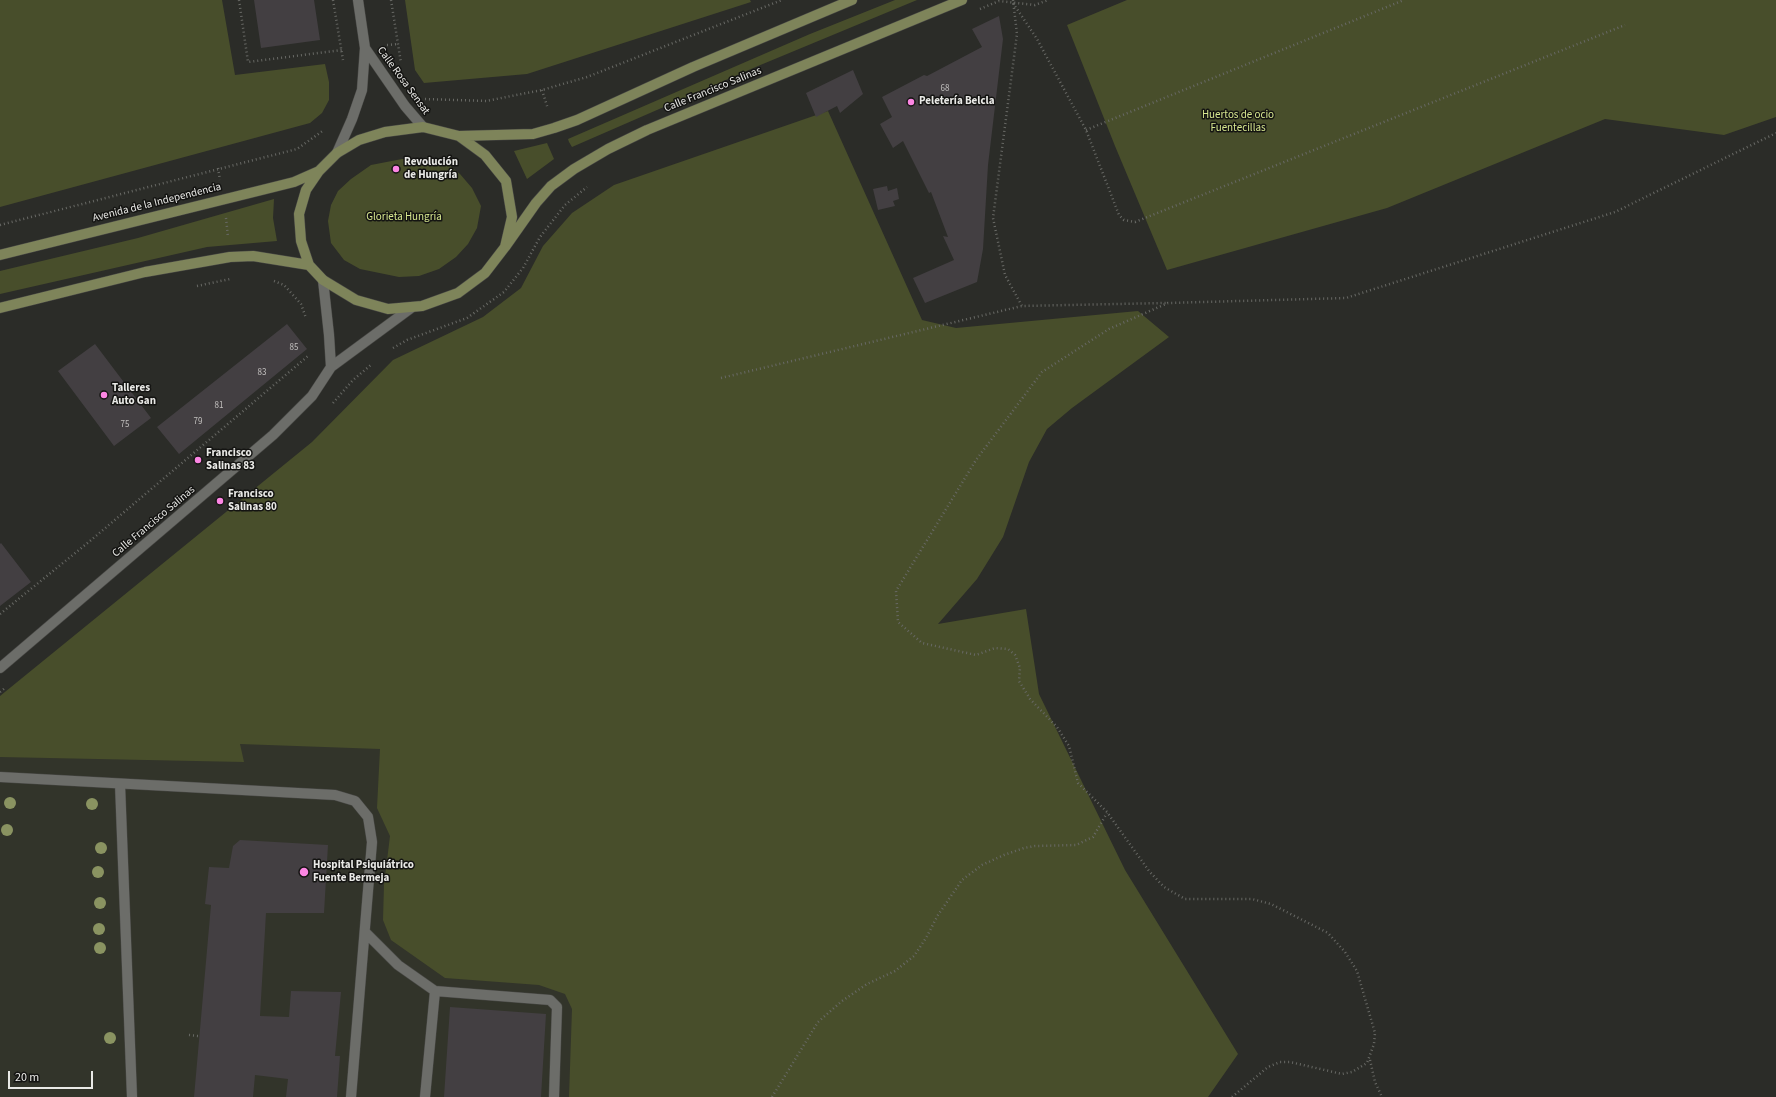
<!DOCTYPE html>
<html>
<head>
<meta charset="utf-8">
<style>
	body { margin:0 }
	#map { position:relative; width:1776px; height:1097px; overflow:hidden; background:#2b2c28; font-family:"Source Sans 3",sans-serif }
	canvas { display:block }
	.scale { position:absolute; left:8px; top:1071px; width:85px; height:18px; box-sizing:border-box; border:2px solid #e9e9e6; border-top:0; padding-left:5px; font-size:12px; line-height:14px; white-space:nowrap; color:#e9e9e6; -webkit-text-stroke:3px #141412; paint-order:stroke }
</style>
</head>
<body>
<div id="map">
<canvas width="1776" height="1097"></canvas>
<div class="scale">20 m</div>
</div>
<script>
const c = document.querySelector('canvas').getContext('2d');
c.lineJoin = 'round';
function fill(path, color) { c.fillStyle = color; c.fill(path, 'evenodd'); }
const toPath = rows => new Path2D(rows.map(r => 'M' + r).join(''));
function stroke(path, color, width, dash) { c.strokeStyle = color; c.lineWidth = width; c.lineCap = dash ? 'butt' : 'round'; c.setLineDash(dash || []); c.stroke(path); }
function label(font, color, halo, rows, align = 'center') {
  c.font = font + ' "Source Sans 3",sans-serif'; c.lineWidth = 3; c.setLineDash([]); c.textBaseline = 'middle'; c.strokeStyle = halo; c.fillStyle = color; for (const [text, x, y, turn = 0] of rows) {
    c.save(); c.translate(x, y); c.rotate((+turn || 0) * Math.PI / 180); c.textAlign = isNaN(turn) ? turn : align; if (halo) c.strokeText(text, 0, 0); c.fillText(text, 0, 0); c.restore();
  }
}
fill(toPath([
	[125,740,611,745,615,1097,0,1097,0,750]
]), '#32342a');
fill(toPath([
	[0,0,222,0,235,75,325,64,329,82,329,100,322,113,310,123,0,207],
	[405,0,750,0,751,2,527,74,424,83,415,70],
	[895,0,917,0,758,66,572,147,569,142,568,139,810,34],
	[1127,0,1776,0,1776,117,1724,135,1605,119,1387,208,1167,270,1115,146,1067,25],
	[828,111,922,320,956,328,1138,311,1169,337,1072,408,1047,429,1029,462,1003,537,977,579,938,624,1026,609,1039,694,1125,870,1238,1054,1208,1097,569,1097,572,1009,565,994,539,985,445,978,391,940,383,920,384,885,390,836,377,808,380,749,240,744,244,762,0,757,0,696,312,442,393,360,483,317,521,288,543,246,572,213,614,185],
	[547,143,554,159,527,179,514,151],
	[402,159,419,159,433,161,449,165,460,174,472,188,481,206,477,228,468,244,456,257,439,269,419,276,399,277,360,269,344,260,331,243,328,221,331,205,338,191,351,179,371,165],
	[274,199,273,218,277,241,207,247,0,294,0,271,138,238]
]), '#484e2b');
fill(toPath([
	[254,0,314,0,320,40,261,48],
	[999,16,1003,39,988,165,983,249,977,282,925,303,913,278,954,260,943,236,948,237,931,192,929,193,903,141,893,148,880,124,892,117,882,97,924,75,927,76,982,47,972,29],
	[853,70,863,94,840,113,837,106,816,117,806,93],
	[887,186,888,191,897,188,899,199,893,201,895,206,878,210,873,189],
	[287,324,307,349,179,454,157,427],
	[95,344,151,418,114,446,58,371],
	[1,543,31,582,0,606,0,544],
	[240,840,328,845,324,913,266,913,260,1016,289,1017,291,991,341,992,335,1056,340,1056,337,1097,286,1097,288,1079,255,1075,253,1097,194,1097,211,905,205,904,209,867,229,868,233,846],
	[450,1007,546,1014,541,1097,444,1097]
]), '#433f42');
const service = toPath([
	[0,777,335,795,355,801,368,817,372,842,351,1097],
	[120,784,132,1097],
	[365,932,398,965,435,991,550,1000,557,1007,554,1097],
	[425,1097,435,991]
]);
const minor = toPath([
	[365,48,405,106,423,127],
	[337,153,352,119,362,90,365,48,358,0],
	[323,280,329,335,331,367],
	[0,668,273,435,312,396,331,367,411,308]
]);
const secondary = toPath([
	[459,136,533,134,554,128,577,120,693,67,852,0],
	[505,247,512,217,506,181,485,155,459,136,423,127,385,132,359,140,337,153,319,171,306,190,299,214,301,241,309,265,323,280,356,300,388,309,422,306,458,293,485,273,505,247,536,203,551,186,574,169,608,149,647,130,962,0],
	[0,255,274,187,294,182,319,171],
	[0,308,145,272,230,257,253,256,309,265]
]);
stroke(service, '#474744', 11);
stroke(minor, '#474744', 11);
stroke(secondary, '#474744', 11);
stroke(toPath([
	[239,0,248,62,342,50],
	[333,0,343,60],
	[391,0,401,63],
	[1013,0,1017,34,993,218,1005,275,1022,306,1166,303],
	[1013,3,1037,39,1086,130,1119,215,1124,220,1135,222,1625,25],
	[980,9,999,1,1035,5,1048,0],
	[387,45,398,44],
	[542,90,548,109],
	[425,99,486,101,542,90,587,77,782,0],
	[1086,130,1404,0],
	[218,168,220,180],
	[226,218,228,237],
	[0,225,297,149,324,130],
	[274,281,284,285,301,304,306,318],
	[197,286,230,279],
	[393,348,407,340,467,318,504,292,523,268,540,237,565,205,587,187],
	[721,378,1022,306],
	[333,403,353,380,372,364],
	[0,614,90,541,308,356],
	[0,692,5,688],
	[189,1035,198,1036],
	[1370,1060,1375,1082,1382,1097],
	[772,1097,818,1022,842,1001,867,984,895,971,914,956,926,938,938,915,962,880,982,865,1004,855,1024,848,1035,846,1076,845,1093,837,1107,813],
	[1232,1097,1268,1067,1280,1062,1290,1062,1342,1074,1352,1072,1367,1063,1374,1044,1375,1033,1357,971,1345,952,1328,933,1271,904,1252,899,1185,899,1164,887,1149,871,1107,812,1078,783,1069,746,1057,727,1030,699,1019,681,1020,668,1015,655,1008,649,995,648,976,655,922,643,898,622,896,591,976,460,1042,372,1109,329,1168,303,1346,298,1615,212,1776,133]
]), '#686965', 2.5, [1, 3]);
stroke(service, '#6c6d69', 10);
stroke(minor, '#6c6d69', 10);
stroke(secondary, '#7e845a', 10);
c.fillStyle = '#8a9361';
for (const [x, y] of [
	[10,803],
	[92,804],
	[7,830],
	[101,848],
	[98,872],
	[100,903],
	[99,929],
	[100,948],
	[110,1038]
]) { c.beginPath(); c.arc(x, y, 6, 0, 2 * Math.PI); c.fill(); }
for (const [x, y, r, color] of [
	[911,102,4,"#fc86e3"],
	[396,169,4,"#fc86e3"],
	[104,395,4,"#fc86e3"],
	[198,460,4,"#fc86e3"],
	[220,501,4,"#fc86e3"],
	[304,872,5,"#fc86e3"]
]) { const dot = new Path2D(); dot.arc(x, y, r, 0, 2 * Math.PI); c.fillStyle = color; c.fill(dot); stroke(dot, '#141412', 1.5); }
label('9px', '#c0bebd', null, [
	["68",945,89],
	["85",294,348],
	["83",262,373],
	["81",219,406],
	["79",198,422],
	["75",125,425]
]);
label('11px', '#e9e9e6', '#141412', [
	["Calle Rosa Sensat",403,81,54],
	["Calle Francisco Salinas",713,90,-22],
	["Avenida de la Independencia",157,203,-14],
	["Calle Francisco Salinas",154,522,-40]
]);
label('bold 11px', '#e9e9e6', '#141412', [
	["Peletería Belcla",919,102],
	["Revolución",404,163],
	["de Hungría",404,176],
	["Talleres",112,389],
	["Auto Gan",112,402],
	["Francisco",206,454],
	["Salinas 83",206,467],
	["Francisco",228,495],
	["Salinas 80",228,508],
	["Hospital Psiquiátrico",313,866],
	["Fuente Bermeja",313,879]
], 'left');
label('11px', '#d7e78f', '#141412', [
	["Huertos de ocio",1238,116],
	["Fuentecillas",1238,129],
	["Glorieta Hungría",404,218]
]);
</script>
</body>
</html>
